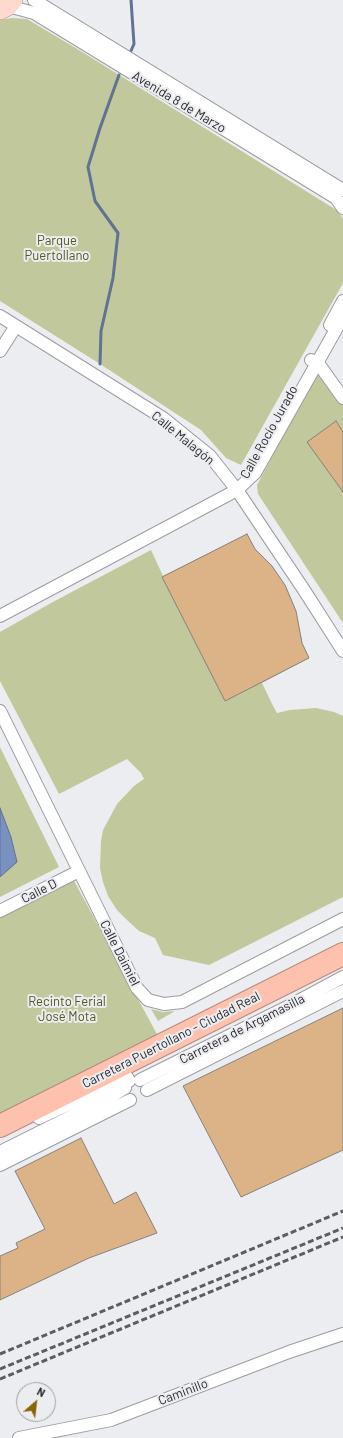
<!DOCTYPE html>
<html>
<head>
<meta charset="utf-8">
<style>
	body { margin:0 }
	#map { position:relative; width:343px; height:1438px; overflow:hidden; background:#ecedf1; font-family:Barlow,sans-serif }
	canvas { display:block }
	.north { position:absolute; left:16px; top:1382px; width:40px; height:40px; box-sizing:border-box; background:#ecedf1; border:1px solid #9e9fa2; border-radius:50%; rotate:28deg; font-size:11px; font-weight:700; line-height:16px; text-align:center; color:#2a2a2c }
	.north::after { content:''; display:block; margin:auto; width:14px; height:18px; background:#8b6404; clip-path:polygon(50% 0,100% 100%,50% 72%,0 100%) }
</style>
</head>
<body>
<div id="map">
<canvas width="343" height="1438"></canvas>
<div class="north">N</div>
</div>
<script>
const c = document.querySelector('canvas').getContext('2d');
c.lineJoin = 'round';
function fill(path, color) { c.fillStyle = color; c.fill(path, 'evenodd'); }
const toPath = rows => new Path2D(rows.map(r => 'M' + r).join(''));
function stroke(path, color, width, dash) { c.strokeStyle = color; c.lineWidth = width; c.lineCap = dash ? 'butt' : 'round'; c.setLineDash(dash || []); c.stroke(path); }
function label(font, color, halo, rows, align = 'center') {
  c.font = font + ' Barlow,sans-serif'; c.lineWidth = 4; c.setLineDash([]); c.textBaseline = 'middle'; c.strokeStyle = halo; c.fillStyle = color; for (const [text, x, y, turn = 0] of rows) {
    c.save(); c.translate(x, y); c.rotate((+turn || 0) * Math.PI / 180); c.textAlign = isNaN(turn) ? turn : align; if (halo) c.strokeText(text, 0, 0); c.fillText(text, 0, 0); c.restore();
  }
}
fill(toPath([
	[12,18,27,19,79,50,338,211,343,219,343,283,241,465,226,458,201,430,100,364,0,301,0,20],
	[318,363,343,398,343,623,258,494,257,485,264,472],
	[247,534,255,549,272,566,285,585,296,611,302,643,309,658,262,683,272,704,277,713,290,710,316,708,334,712,343,716,343,897,209,965,163,955,155,938,139,931,127,920,117,910,108,896,103,882,100,868,101,841,103,830,117,804,134,786,144,779,141,773,127,759,59,794,0,681,0,632,51,603,151,550,163,576],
	[0,747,59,867,0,897],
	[73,879,159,1038,0,1118,0,916],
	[151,1009,163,1012,175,1011,158,1021]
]), '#c1c89c');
const water = toPath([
	[0,808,11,837,17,862,0,877,0,808]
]);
fill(water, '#7991c0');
stroke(water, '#617294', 1);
stroke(toPath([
	[130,53,134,44,131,0],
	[100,364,101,331,113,278,118,233,95,201,88,167,100,128,119,75]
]), '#617294', 3);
const building = toPath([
	[336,421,343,432,343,492,307,442,336,421],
	[247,534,255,549,272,566,285,585,296,611,302,643,309,658,225,701,162,577,247,534],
	[343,1008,343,1150,241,1197,183,1086,343,1008],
	[81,1138,114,1204,136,1192,157,1233,89,1258,0,1300,0,1256,18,1248,16,1243,45,1229,15,1171,81,1138]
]);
fill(building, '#dbb386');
stroke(building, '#85827f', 1);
const street = toPath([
	[34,0,343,190],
	[8,6,34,13,142,79,336,198,343,208],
	[0,316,163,418,210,456,237,490,304,590,343,651],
	[330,325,343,301],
	[0,351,16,326],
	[311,360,318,363,343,398],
	[0,616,237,490,255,473,343,317],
	[0,711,137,988,148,1000,164,1004,182,1002,343,919],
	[0,911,79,871],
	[140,1080,289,1006,343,977],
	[147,1090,343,991],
	[39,1118,127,1077,129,1081],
	[0,1152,112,1096,125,1088],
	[0,1165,130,1100],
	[19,1438,111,1420,289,1352,343,1334]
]);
const primary = toPath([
	[0,10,8,6,13,0]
]);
const highway = toPath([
	[0,1126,343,954]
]);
stroke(street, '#9c9da1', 14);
stroke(primary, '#b48c80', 20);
stroke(highway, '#b48c80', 24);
stroke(street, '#fff', 12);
stroke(primary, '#fedace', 19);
stroke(highway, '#fec1ad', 22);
stroke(toPath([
	[0,1354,343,1211],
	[0,1369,343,1228],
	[0,1379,343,1237]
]), '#5d5d60', 3, [6, 3]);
label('13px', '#2a2a2c', '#ecedf1', [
	["Avenida 8 de Marzo",179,102,31],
	["Calle Rocío Jurado",269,432,-61],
	["Calle Malagón",183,438,39],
	["Calle D",39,891,-27],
	["Calle Daimiel",120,953,63],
	["Carretera de Argamasilla",242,1029,-27],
	["Carretera Puertollano - Ciudad Real",171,1040,-27],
	["Caminillo",183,1392,-21]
]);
label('13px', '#525819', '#ecedf1', [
	["Parque",57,241],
	["Puertollano",57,256],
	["Recinto Ferial",67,1002],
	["José Mota",67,1017]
]);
</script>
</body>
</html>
